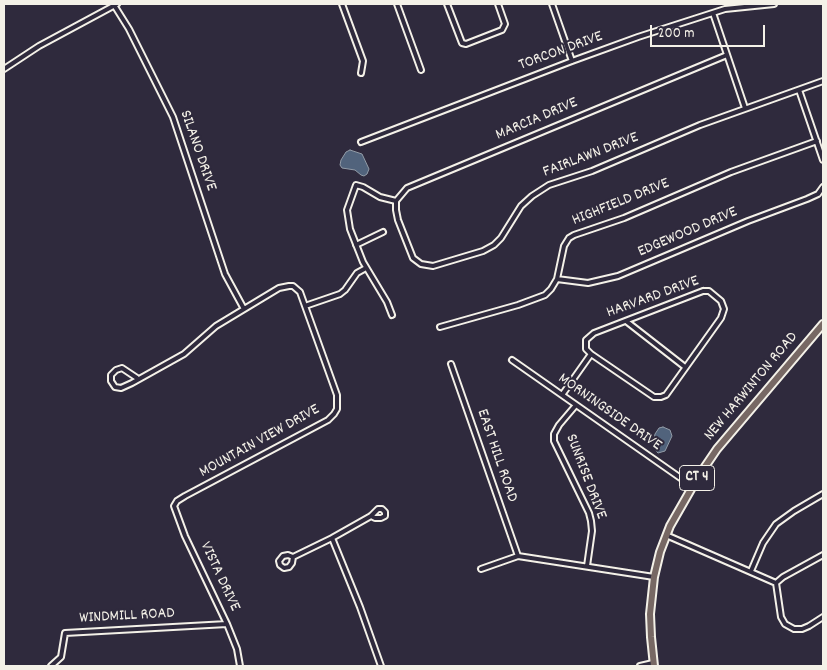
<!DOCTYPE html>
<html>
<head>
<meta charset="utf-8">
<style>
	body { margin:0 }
	#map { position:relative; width:827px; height:670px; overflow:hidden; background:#2f2a3d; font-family:Dekko,sans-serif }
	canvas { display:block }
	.frame { position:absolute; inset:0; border:5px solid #f4f1e8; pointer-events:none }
	.scale { position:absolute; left:650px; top:25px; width:115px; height:22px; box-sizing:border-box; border:2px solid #f4f1e8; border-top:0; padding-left:6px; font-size:15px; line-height:18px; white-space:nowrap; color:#f4f1e8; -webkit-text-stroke:4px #2f2a3d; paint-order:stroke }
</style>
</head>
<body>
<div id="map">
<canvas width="827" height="670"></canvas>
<div class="frame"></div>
<div class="scale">200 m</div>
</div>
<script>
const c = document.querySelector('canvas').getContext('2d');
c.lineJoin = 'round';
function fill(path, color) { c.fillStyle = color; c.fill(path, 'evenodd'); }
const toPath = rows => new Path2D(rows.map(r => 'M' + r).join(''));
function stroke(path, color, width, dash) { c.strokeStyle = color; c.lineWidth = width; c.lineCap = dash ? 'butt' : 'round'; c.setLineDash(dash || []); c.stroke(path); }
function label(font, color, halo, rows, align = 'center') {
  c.font = font + ' Dekko,sans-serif'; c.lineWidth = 4; c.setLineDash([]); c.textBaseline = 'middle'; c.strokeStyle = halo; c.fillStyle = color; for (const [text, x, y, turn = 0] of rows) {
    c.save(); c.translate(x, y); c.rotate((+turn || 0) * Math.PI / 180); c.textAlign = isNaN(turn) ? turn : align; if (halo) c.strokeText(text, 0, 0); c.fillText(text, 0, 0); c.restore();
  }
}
const water = toPath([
	[350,150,362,154,369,169,367,174,364,176,361,175,355,170,342,168,340,165,341,160,346,152,350,150],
	[663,427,670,430,672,436,665,451,658,453,656,451,653,445,655,434,659,428,663,427]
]);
fill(water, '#51637c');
stroke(water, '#929ca7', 1);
const minor = toPath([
	[342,4,363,61,361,73],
	[397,4,421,70],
	[447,4,462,43,466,44,502,30,505,24,498,4],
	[552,4,572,61],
	[114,5,129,29,173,117,225,274,244,309],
	[713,13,745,108],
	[727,55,407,188,396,201,396,210,398,220,413,258,421,264,433,266,483,251,494,245,501,238,521,206,532,196,549,185,592,171,700,125,823,81],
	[4,69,39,46,117,4],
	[799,90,823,160],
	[361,142,572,61,638,37,725,9,774,4],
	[356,245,383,232],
	[557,279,588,283,618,276,748,221,807,199,818,194,823,187],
	[703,291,709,291,721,301,724,309,721,318,666,395,661,397,654,397,591,354,586,349,586,340,594,333,703,291],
	[305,306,340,294,345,290,357,273,366,268],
	[392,315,387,302,363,262,350,229,347,210,356,185,363,187,380,197,396,201],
	[626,321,685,367],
	[440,327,518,305,545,295,551,289,557,279,564,246,569,238,574,235,624,218,731,172,817,141],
	[512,360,692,486],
	[451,364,518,556],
	[137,378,122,368,116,370,111,375,111,381,115,387,121,388,132,383,184,354,216,326,279,288,289,286,293,286,300,292,337,395,337,409,334,414,328,420,185,496,177,501,174,506,185,536,227,624,237,649,240,666],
	[562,395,591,354],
	[576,405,559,425,554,434,554,441,589,513,591,521,592,531,587,566],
	[666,535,776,583,781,617,785,624,794,629,802,629,809,626,823,617],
	[332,538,360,607,381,666],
	[293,557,292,563,289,567,284,568,280,565,279,561,283,556,288,555,293,557,332,538,371,516,378,509,382,509,385,512,385,516,381,518,375,518,371,516],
	[481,569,518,556,654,577],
	[751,571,763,543,776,524,794,511,823,494],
	[776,583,783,577,823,555],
	[51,666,61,657,65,633,227,624],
	[640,666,653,663]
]);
const primary = toPath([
	[654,666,651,637,650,614,654,577,660,552,670,526,698,477,717,449,823,324]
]);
stroke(minor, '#f4f1e8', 8);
stroke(primary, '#f4f1e8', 10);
stroke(minor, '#2f2a3d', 4);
stroke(primary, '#776864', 6);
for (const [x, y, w] of [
	[697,478,35]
]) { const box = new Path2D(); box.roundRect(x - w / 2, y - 12.5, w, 25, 4); c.fillStyle = '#2f2a3d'; c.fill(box); stroke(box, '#f4f1e8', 1); }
label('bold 15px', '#f4f1e8', null, [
	["CT 4",697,478]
]);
label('16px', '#f4f1e8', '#2f2a3d', [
	["TORCON DRIVE",561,52,-20],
	["MARCIA DRIVE",537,120,-23],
	["SILANO DRIVE",197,151,71],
	["FAIRLAWN DRIVE",591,156,-21],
	["HIGHFIELD DRIVE",621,203,-22],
	["EDGEWOOD DRIVE",688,233,-23],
	["HARVARD DRIVE",653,298,-20],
	["NEW HARWINTON ROAD",752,387,-50],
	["MORNINGSIDE DRIVE",609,413,35],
	["MOUNTAIN VIEW DRIVE",260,442,-29],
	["EAST HILL ROAD",496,456,71],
	["SUNRISE DRIVE",585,477,69],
	["VISTA DRIVE",219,577,65],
	["WINDMILL ROAD",127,617,-3]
]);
</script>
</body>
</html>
